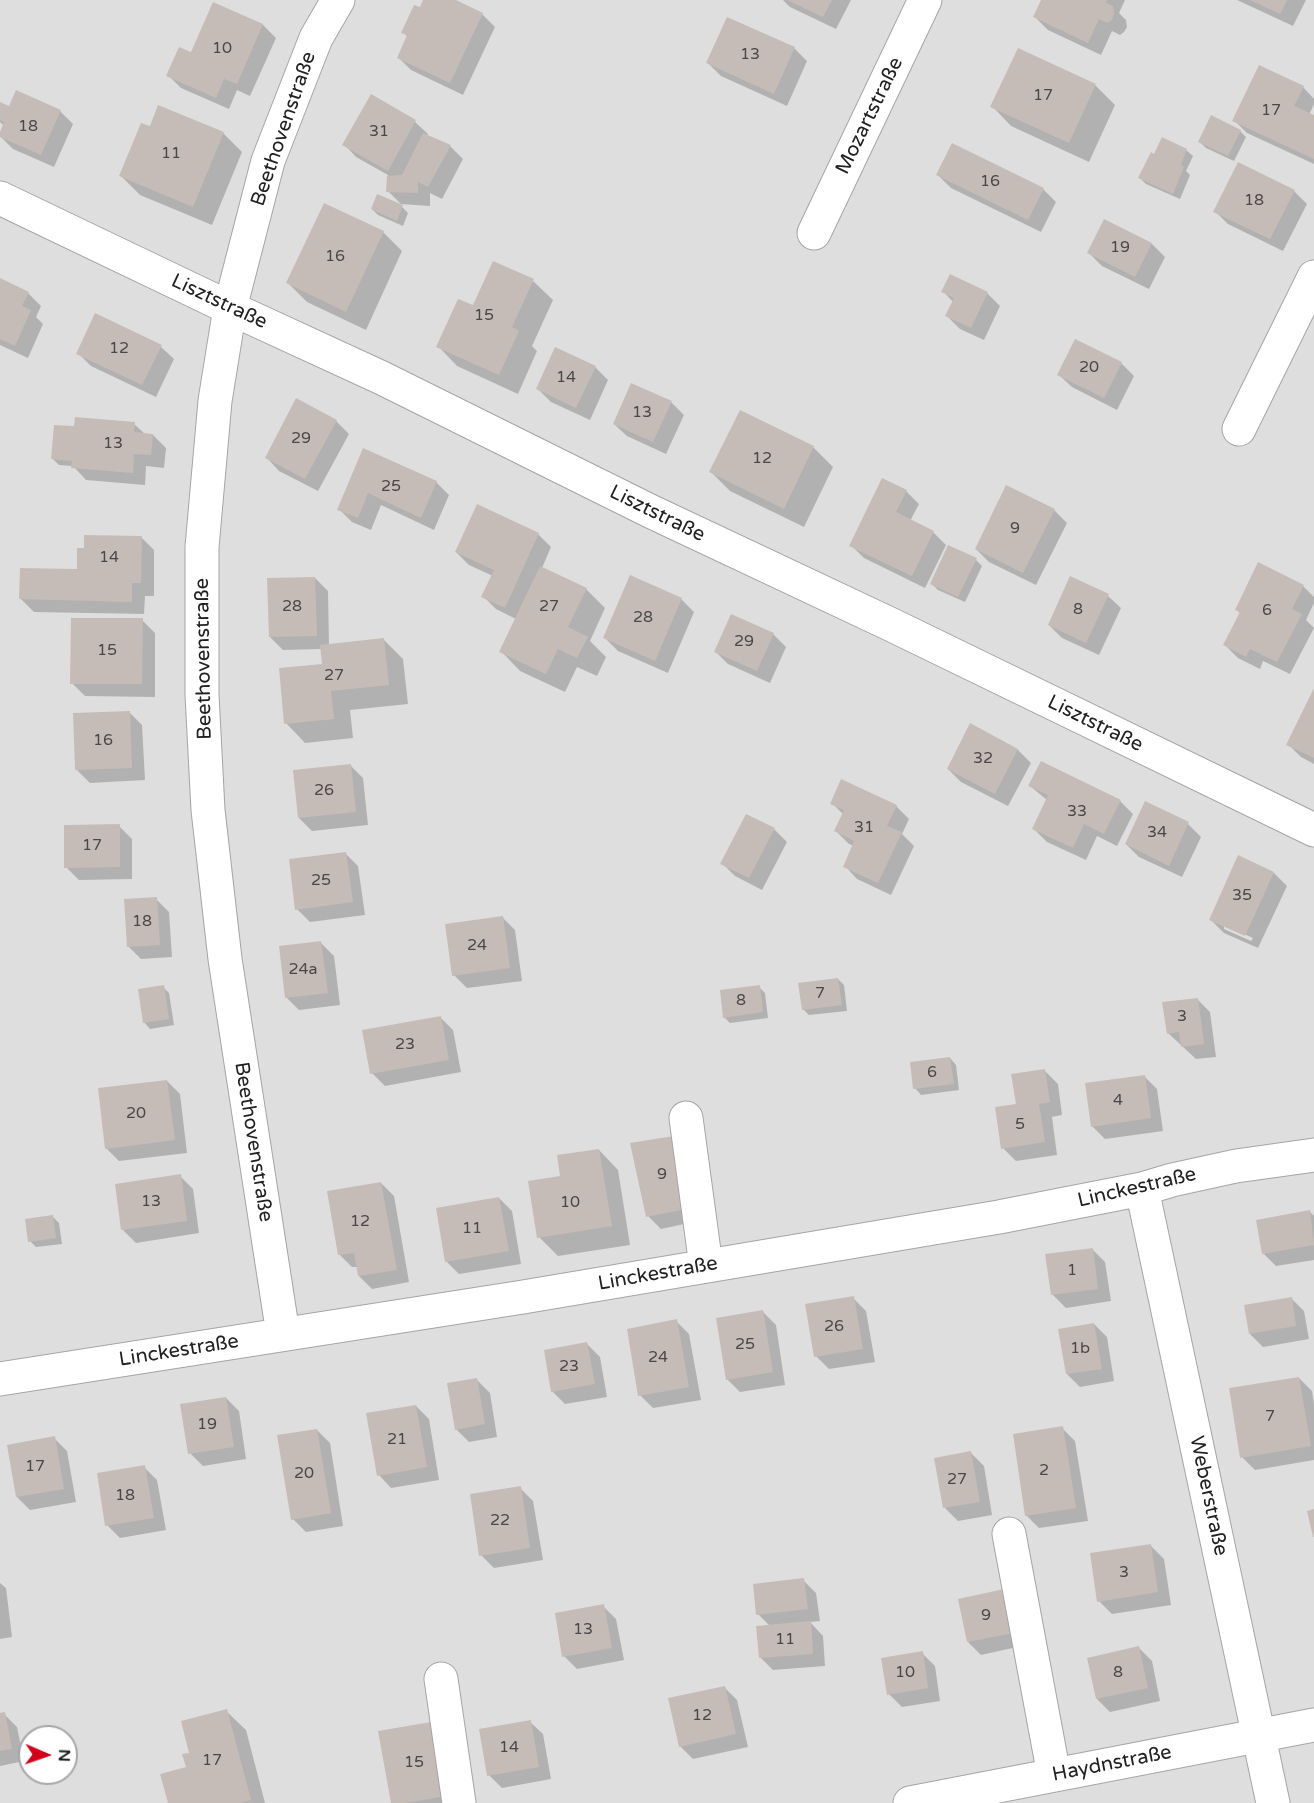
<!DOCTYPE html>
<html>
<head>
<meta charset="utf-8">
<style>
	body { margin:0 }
	#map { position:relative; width:1314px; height:1803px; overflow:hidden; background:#f1ede8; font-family:"Varela Round",sans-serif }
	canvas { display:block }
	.north { position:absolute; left:18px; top:1725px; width:60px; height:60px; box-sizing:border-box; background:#fff; border:2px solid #a6a6a6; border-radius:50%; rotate:92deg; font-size:16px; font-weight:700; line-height:24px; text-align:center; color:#212121 }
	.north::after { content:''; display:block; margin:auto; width:21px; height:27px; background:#d20018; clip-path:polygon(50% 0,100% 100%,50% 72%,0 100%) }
</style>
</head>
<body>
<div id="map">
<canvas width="1314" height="1803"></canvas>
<div class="north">N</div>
</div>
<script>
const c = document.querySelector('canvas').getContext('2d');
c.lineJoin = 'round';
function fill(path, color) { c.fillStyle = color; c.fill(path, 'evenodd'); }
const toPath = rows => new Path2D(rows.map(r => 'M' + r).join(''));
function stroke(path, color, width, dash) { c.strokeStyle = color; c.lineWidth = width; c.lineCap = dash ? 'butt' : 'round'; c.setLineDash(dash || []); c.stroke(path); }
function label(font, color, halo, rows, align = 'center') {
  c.font = font + ' "Varela Round",sans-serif'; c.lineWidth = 5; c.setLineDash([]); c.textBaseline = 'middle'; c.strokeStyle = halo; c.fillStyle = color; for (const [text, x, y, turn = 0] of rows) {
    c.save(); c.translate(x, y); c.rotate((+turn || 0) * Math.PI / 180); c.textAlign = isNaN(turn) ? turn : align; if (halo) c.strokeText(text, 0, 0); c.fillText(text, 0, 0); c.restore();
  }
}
fill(toPath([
	[0,0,1314,0,1314,1803,0,1803],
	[30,1737,66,1737,66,1773,30,1773]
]), '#dfdede');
fill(toPath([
	[425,0,452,0,482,14,495,27,463,95,411,70,398,57,408,37,403,32,421,9],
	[783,0,851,0,836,29,790,7],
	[1043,0,1125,0,1119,13,1126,20,1127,27,1124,32,1120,35,1112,31,1101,55,1048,30,1035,17],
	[1237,0,1306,0,1293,26],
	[214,4,263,25,276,38,250,96,237,90,229,109,181,88,168,75,192,54],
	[794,48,807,61,787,106,721,76,708,63],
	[1019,50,1096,86,1115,105,1089,162,1011,126,992,106],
	[1303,87,1314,99,1314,104,1309,115,1314,117,1314,164,1247,133,1234,120],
	[0,104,10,108,60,111,73,124,54,167,13,149,0,136,4,126,0,122],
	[415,122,428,134,427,136,450,146,463,159,442,199,430,193,430,206,401,204,388,191,388,175,356,157,344,144],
	[151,128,223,133,242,152,212,225,140,195,121,176],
	[1240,131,1246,137,1234,161,1206,148,1200,142],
	[1186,150,1193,156,1186,171,1190,175,1180,199,1146,184,1140,178,1155,156],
	[938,175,1043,189,1056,202,1041,232,951,188],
	[1294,191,1307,204,1283,251,1228,224,1215,211],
	[402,207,408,213,403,226,378,215,372,209],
	[383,232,402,251,366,330,307,302,288,283],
	[1152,244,1165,257,1149,289,1102,266,1089,253],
	[0,280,28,293,41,306,36,317,43,324,28,358,0,345],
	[533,281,553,300,532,346,537,351,518,394,457,366,438,346,473,307],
	[943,291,987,293,1000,306,984,340,960,329,947,316,953,302],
	[161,347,174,359,156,397,91,366,78,353],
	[1121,363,1134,376,1117,410,1072,387,1059,375],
	[595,367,608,380,590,420,551,402,538,389],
	[671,402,684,415,666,454,627,436,614,424],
	[740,412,814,448,833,467,804,527,730,491,711,472],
	[336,421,349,434,318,491,279,471,267,458],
	[134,424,145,434,153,435,166,448,164,468,146,466,145,485,86,480,73,466,59,465,53,459,74,427],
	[364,450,436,482,449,495,434,530,381,505,371,530,352,522,339,509],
	[906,491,919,504,910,521,933,532,946,545,925,588,864,558,851,545],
	[478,506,538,534,551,547,542,568,586,589,605,608,590,641,606,657,597,676,577,667,565,692,520,671,501,651,516,619,496,609,483,596,493,576,469,565,456,552],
	[1054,510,1067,523,1036,585,989,562,976,549],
	[141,537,154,550,154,596,145,596,144,614,34,612,21,599],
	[976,560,982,566,965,602,938,590,932,584],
	[315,578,328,591,329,645,384,640,403,659,408,704,350,710,353,738,305,743,286,723,324,665,322,649,283,650,270,637],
	[1303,586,1314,597,1314,603,1306,620,1314,628,1290,674,1263,661,1260,669,1238,658,1225,645,1241,614,1236,609],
	[1108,596,1121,608,1099,655,1062,638,1049,625],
	[681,599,694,612,668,673,618,651,605,638],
	[142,620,155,633,155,697,85,696,72,683],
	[773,634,786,647,770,683,728,664,715,651],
	[1314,691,1314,764,1301,757,1288,744],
	[129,712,142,725,145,780,90,783,77,770],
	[971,725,1018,750,1031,763,1008,806,961,782,948,769],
	[350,765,363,778,368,825,312,831,299,818],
	[1030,786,1120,801,1133,814,1117,846,1097,836,1086,860,1047,842,1034,829,1047,800],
	[832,803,896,806,909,819,902,834,914,846,891,895,857,879,845,866,854,846,849,844,836,831,843,814],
	[1146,803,1188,824,1201,837,1182,877,1139,857,1126,844],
	[119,826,132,839,132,879,79,880,66,867],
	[774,829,787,842,762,890,735,876,722,863],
	[345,853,358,866,365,915,310,922,297,909],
	[1239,857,1274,873,1287,886,1258,948,1224,933,1211,920],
	[1224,925,1253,938,1251,941,1224,929],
	[156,899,169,912,172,957,141,959,128,946],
	[502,917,515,930,522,981,467,988,454,975],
	[321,943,334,956,340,1005,299,1010,286,997],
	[838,979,844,985,847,1011,809,1015,803,1009],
	[163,987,169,993,174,1025,150,1029,144,1022],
	[759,987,765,993,768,1018,730,1023,724,1017],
	[1197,999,1210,1012,1216,1057,1196,1059,1168,1033],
	[440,1017,453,1030,461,1072,385,1086,372,1073],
	[950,1058,956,1065,959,1090,921,1095,915,1088],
	[1045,1071,1058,1084,1062,1115,1052,1117,1057,1155,1016,1161,1003,1148,1017,1106],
	[1144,1076,1157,1089,1163,1131,1105,1139,1092,1126],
	[167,1081,180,1094,187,1153,119,1161,106,1148],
	[632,1144,703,1220,661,1229,648,1216],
	[599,1150,618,1170,630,1245,558,1256,539,1237,562,1177],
	[180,1176,193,1189,199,1233,136,1243,123,1230],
	[381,1183,394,1196,409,1282,372,1289,359,1276,358,1267,352,1267,339,1254],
	[499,1198,512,1211,521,1264,459,1274,446,1261],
	[1310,1212,1314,1216,1314,1260,1276,1266,1263,1253],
	[53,1217,59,1223,62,1244,36,1247,30,1241],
	[1092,1249,1105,1262,1111,1301,1066,1308,1053,1295,1047,1256],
	[853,1298,866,1311,875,1362,829,1369,816,1356],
	[1291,1298,1304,1311,1309,1339,1263,1347,1250,1334],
	[763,1312,776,1325,785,1385,740,1392,727,1379],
	[676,1321,689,1334,701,1400,653,1408,640,1395],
	[1094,1324,1107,1337,1114,1381,1080,1387,1067,1374],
	[587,1344,600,1357,607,1397,565,1404,552,1391],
	[1299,1378,1312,1391,1314,1405,1314,1460,1255,1470,1242,1457],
	[477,1380,490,1393,497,1437,469,1442,456,1429],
	[226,1398,239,1411,246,1459,203,1466,190,1453],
	[416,1406,429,1419,439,1480,391,1488,379,1475],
	[1062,1428,1075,1441,1088,1521,1039,1528,1026,1515],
	[317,1430,330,1443,343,1526,306,1532,293,1519],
	[54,1438,67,1451,76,1502,30,1510,17,1497],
	[971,1453,984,1466,992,1515,958,1521,945,1508],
	[144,1467,157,1480,166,1530,120,1538,107,1525],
	[520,1488,533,1501,543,1560,494,1568,481,1555],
	[1151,1546,1164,1559,1171,1605,1112,1614,1099,1601],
	[803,1580,816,1593,820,1621,810,1622,823,1636,825,1666,773,1670,760,1657,770,1626,758,1614],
	[0,1583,6,1588,12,1637,0,1639],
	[1004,1590,1026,1645,981,1655,968,1642],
	[603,1606,616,1619,624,1660,577,1669,564,1656],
	[1139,1648,1152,1661,1160,1701,1110,1712,1097,1699],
	[922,1653,935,1666,940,1701,902,1707,889,1694],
	[724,1687,737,1700,748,1747,693,1759,680,1746],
	[226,1711,246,1730,265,1803,169,1803,188,1768],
	[4,1714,17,1727,24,1761,0,1766,0,1715],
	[530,1722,543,1734,551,1779,502,1788,489,1775],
	[450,1735,462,1803,392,1803]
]), '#0003');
fill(toPath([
	[423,0,456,0,483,13,450,83,397,58,407,35,401,33,414,5,420,7],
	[787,0,832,0,823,17],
	[1041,0,1107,0,1106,3,1113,6,1114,13,1112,20,1107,23,1099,19,1088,43,1033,17],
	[1250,0,1287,0,1280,14],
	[213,2,263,24,237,84,224,79,216,98,166,76,179,47,191,52],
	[727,17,795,47,774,94,706,63],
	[1018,48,1096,84,1069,143,990,107],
	[1259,65,1304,86,1294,106,1314,115,1314,159,1232,121],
	[16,90,61,110,41,155,0,137,0,132,4,122,0,120,0,102,9,106],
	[371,94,416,120,388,171,342,145],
	[158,105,224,132,193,207,119,176,141,123,150,126],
	[1211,115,1241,130,1228,156,1198,142],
	[423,133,451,145,428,187,418,182,418,193,386,192,387,176,402,175],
	[1162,137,1187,149,1181,165,1184,167,1173,194,1138,178,1151,152,1154,154],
	[952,143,1044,188,1028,220,936,175],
	[1238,162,1295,190,1270,239,1213,212],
	[377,194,403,205,397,221,371,209],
	[324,203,384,231,346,312,286,283],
	[1104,219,1152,243,1135,277,1087,253],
	[493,261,534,279,512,327,519,331,499,375,436,347,458,299,473,305],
	[950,274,988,292,971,328,945,316,954,298,941,292],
	[0,278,29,292,22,306,31,310,15,346,0,339],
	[95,313,162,345,142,385,76,354],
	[1075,339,1122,362,1104,398,1057,375],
	[555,347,596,366,576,408,536,389],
	[631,383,672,401,653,442,613,424],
	[296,398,337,420,305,479,265,458],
	[740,410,814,446,784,509,709,472],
	[75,417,135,422,134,432,153,434,151,455,134,454,133,473,71,468,72,461,51,459,54,425,74,426],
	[363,448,437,481,421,518,368,493,358,518,337,510],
	[882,478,907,490,896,512,934,531,912,576,849,546],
	[1006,485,1055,509,1023,573,975,549],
	[477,504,539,533,505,608,481,597,494,570,455,552],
	[84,535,142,536,141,583,132,583,132,602,19,599,20,568,77,569,77,548,84,548],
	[948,545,977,558,958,597,930,584],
	[1258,562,1304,585,1292,609,1302,614,1277,662,1250,649,1246,657,1223,645,1240,612,1235,610],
	[540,566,587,588,568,627,588,637,577,658,558,649,546,674,499,652],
	[630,575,682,598,655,661,603,638],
	[1070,576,1109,594,1086,643,1048,625],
	[315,577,317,636,269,637,267,578],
	[731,614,774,633,757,671,714,652],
	[71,618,143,618,142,684,70,684],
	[384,638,389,685,331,691,334,719,284,724,279,668,322,664,320,645],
	[1314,688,1314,758,1286,745],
	[130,711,132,768,75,770,73,713],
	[970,723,1018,749,995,794,947,769],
	[1041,761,1121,800,1104,834,1084,824,1073,848,1032,829,1048,795,1028,786],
	[351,764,356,812,298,818,293,770],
	[841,779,897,805,887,826,902,832,878,883,843,867,854,841,834,831,844,810,830,804],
	[1145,801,1189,822,1169,866,1125,844],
	[746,814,775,828,749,878,720,864],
	[120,824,120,867,64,868,64,825],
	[346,852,353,902,295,910,289,859],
	[1238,855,1274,872,1245,936,1209,920],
	[157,897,160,945,127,947,124,899],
	[503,916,510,968,452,976,445,924],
	[321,941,328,993,285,998,279,946],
	[838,978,842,1005,802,1010,798,983],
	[164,985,169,1019,143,1023,138,989],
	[760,985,763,1012,723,1018,720,990],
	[1198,998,1204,1044,1181,1047,1179,1032,1167,1034,1162,1002],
	[441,1016,449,1060,370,1074,362,1030],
	[950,1057,954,1084,913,1089,910,1062],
	[1045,1069,1050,1102,1039,1104,1045,1142,1001,1149,995,1107,1016,1104,1011,1074],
	[1145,1075,1151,1118,1091,1127,1085,1083],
	[167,1080,175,1140,105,1149,98,1088],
	[680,1135,691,1208,646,1217,630,1143],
	[599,1149,612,1226,537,1238,528,1181,560,1176,557,1155],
	[181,1174,187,1221,121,1230,115,1184],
	[381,1182,397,1270,358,1276,354,1253,338,1255,327,1191],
	[499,1197,509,1251,445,1262,436,1208],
	[1310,1210,1314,1245,1262,1254,1256,1220],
	[53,1215,56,1238,28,1242,25,1219],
	[1093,1248,1098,1289,1051,1295,1045,1254],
	[854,1296,863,1349,814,1357,805,1304],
	[1292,1297,1296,1326,1249,1334,1244,1305],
	[763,1310,773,1372,726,1380,716,1318],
	[677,1319,689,1387,638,1396,627,1329],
	[1094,1323,1102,1369,1066,1374,1058,1329],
	[587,1342,595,1384,551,1392,544,1350],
	[1299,1377,1311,1446,1240,1458,1229,1388],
	[477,1378,485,1424,455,1430,447,1383],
	[226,1397,234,1447,188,1454,180,1404],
	[416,1405,427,1467,377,1476,366,1413],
	[1063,1426,1076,1508,1025,1516,1013,1434],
	[317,1429,331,1513,291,1520,277,1435],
	[55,1436,64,1489,16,1497,7,1445],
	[971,1451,980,1502,943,1508,934,1458],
	[145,1465,154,1518,105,1526,97,1473],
	[521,1486,530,1548,479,1556,470,1494],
	[1314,1509,1314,1537,1313,1537,1307,1511],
	[1151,1544,1158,1592,1097,1602,1090,1553],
	[804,1578,808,1609,756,1615,753,1584],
	[1004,1589,1014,1633,967,1642,958,1599],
	[604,1604,612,1648,562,1657,555,1613],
	[811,1621,813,1654,759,1658,756,1626],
	[1139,1646,1148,1688,1096,1699,1087,1658],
	[923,1651,928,1688,887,1695,881,1658],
	[725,1686,736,1734,679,1747,668,1698],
	[227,1709,251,1800,241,1803,168,1803,160,1774,186,1767,182,1754,189,1753,181,1721],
	[5,1712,12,1749,0,1751,0,1713],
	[531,1720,539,1767,487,1776,479,1729],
	[437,1721,451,1795,406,1803,391,1803,378,1731]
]), '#c6bcb7');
const minor = toPath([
	[0,198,230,308,382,378,650,511,892,625,1314,830],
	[814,233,925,0],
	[1239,429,1314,277],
	[686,1118,706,1266],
	[1142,1189,1273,1803],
	[283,1334,225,959,208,810,202,695,202,547,215,401,230,308,268,161,316,38,338,0],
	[0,1379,523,1297,999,1217,1142,1189,1172,1180,1236,1166,1314,1155],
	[1009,1534,1054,1775],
	[441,1679,459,1803],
	[910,1803,1314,1725]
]);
stroke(minor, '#a5a5a5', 35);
stroke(minor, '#fff', 33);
label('16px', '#4a4846', null, [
	["10",222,49],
	["13",750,55],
	["17",1043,96],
	["17",1271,111],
	["18",28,127],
	["31",379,132],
	["11",171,154],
	["16",990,182],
	["18",1254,201],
	["19",1120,248],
	["16",335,257],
	["15",484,316],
	["12",119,349],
	["20",1089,368],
	["14",566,378],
	["13",642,413],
	["29",301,439],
	["13",113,444],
	["12",762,459],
	["25",391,487],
	["9",1015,529],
	["14",109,558],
	["28",292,607],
	["27",549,607],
	["8",1078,610],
	["6",1267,611],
	["28",643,618],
	["29",744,642],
	["15",107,651],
	["27",334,676],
	["16",103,741],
	["32",983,759],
	["26",324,791],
	["33",1077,812],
	["31",864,828],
	["34",1157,833],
	["17",92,846],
	["25",321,881],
	["35",1242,896],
	["18",142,922],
	["24",477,946],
	["24a",303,970],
	["7",820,994],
	["8",741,1001],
	["3",1182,1017],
	["23",405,1045],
	["6",932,1073],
	["4",1118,1101],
	["20",136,1114],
	["5",1020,1125],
	["9",662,1175],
	["13",151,1202],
	["10",570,1203],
	["12",360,1222],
	["11",472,1229],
	["1",1072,1271],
	["26",834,1327],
	["25",745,1345],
	["1b",1080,1349],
	["24",658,1358],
	["23",569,1367],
	["7",1270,1417],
	["19",207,1425],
	["21",397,1440],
	["17",35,1467],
	["2",1044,1471],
	["20",304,1474],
	["27",957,1480],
	["18",125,1496],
	["22",500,1521],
	["3",1124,1573],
	["9",986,1616],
	["13",583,1630],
	["11",785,1640],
	["10",905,1673],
	["8",1118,1673],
	["12",702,1716],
	["14",509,1748],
	["17",212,1761],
	["15",414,1763]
]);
label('20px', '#212121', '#fff', [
	["Mozartstraße",870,116,-64],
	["Beethovenstraße",284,129,-71],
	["Lisztstraße",219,302,25],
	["Lisztstraße",657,514,26],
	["Beethovenstraße",204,659,-91],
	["Lisztstraße",1095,724,26],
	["Beethovenstraße",253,1142,81],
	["Linckestraße",1137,1188,-13],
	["Linckestraße",658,1274,-10],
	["Linckestraße",179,1351,-9],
	["Weberstraße",1208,1496,78],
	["Haydnstraße",1112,1764,-11]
]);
</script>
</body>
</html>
